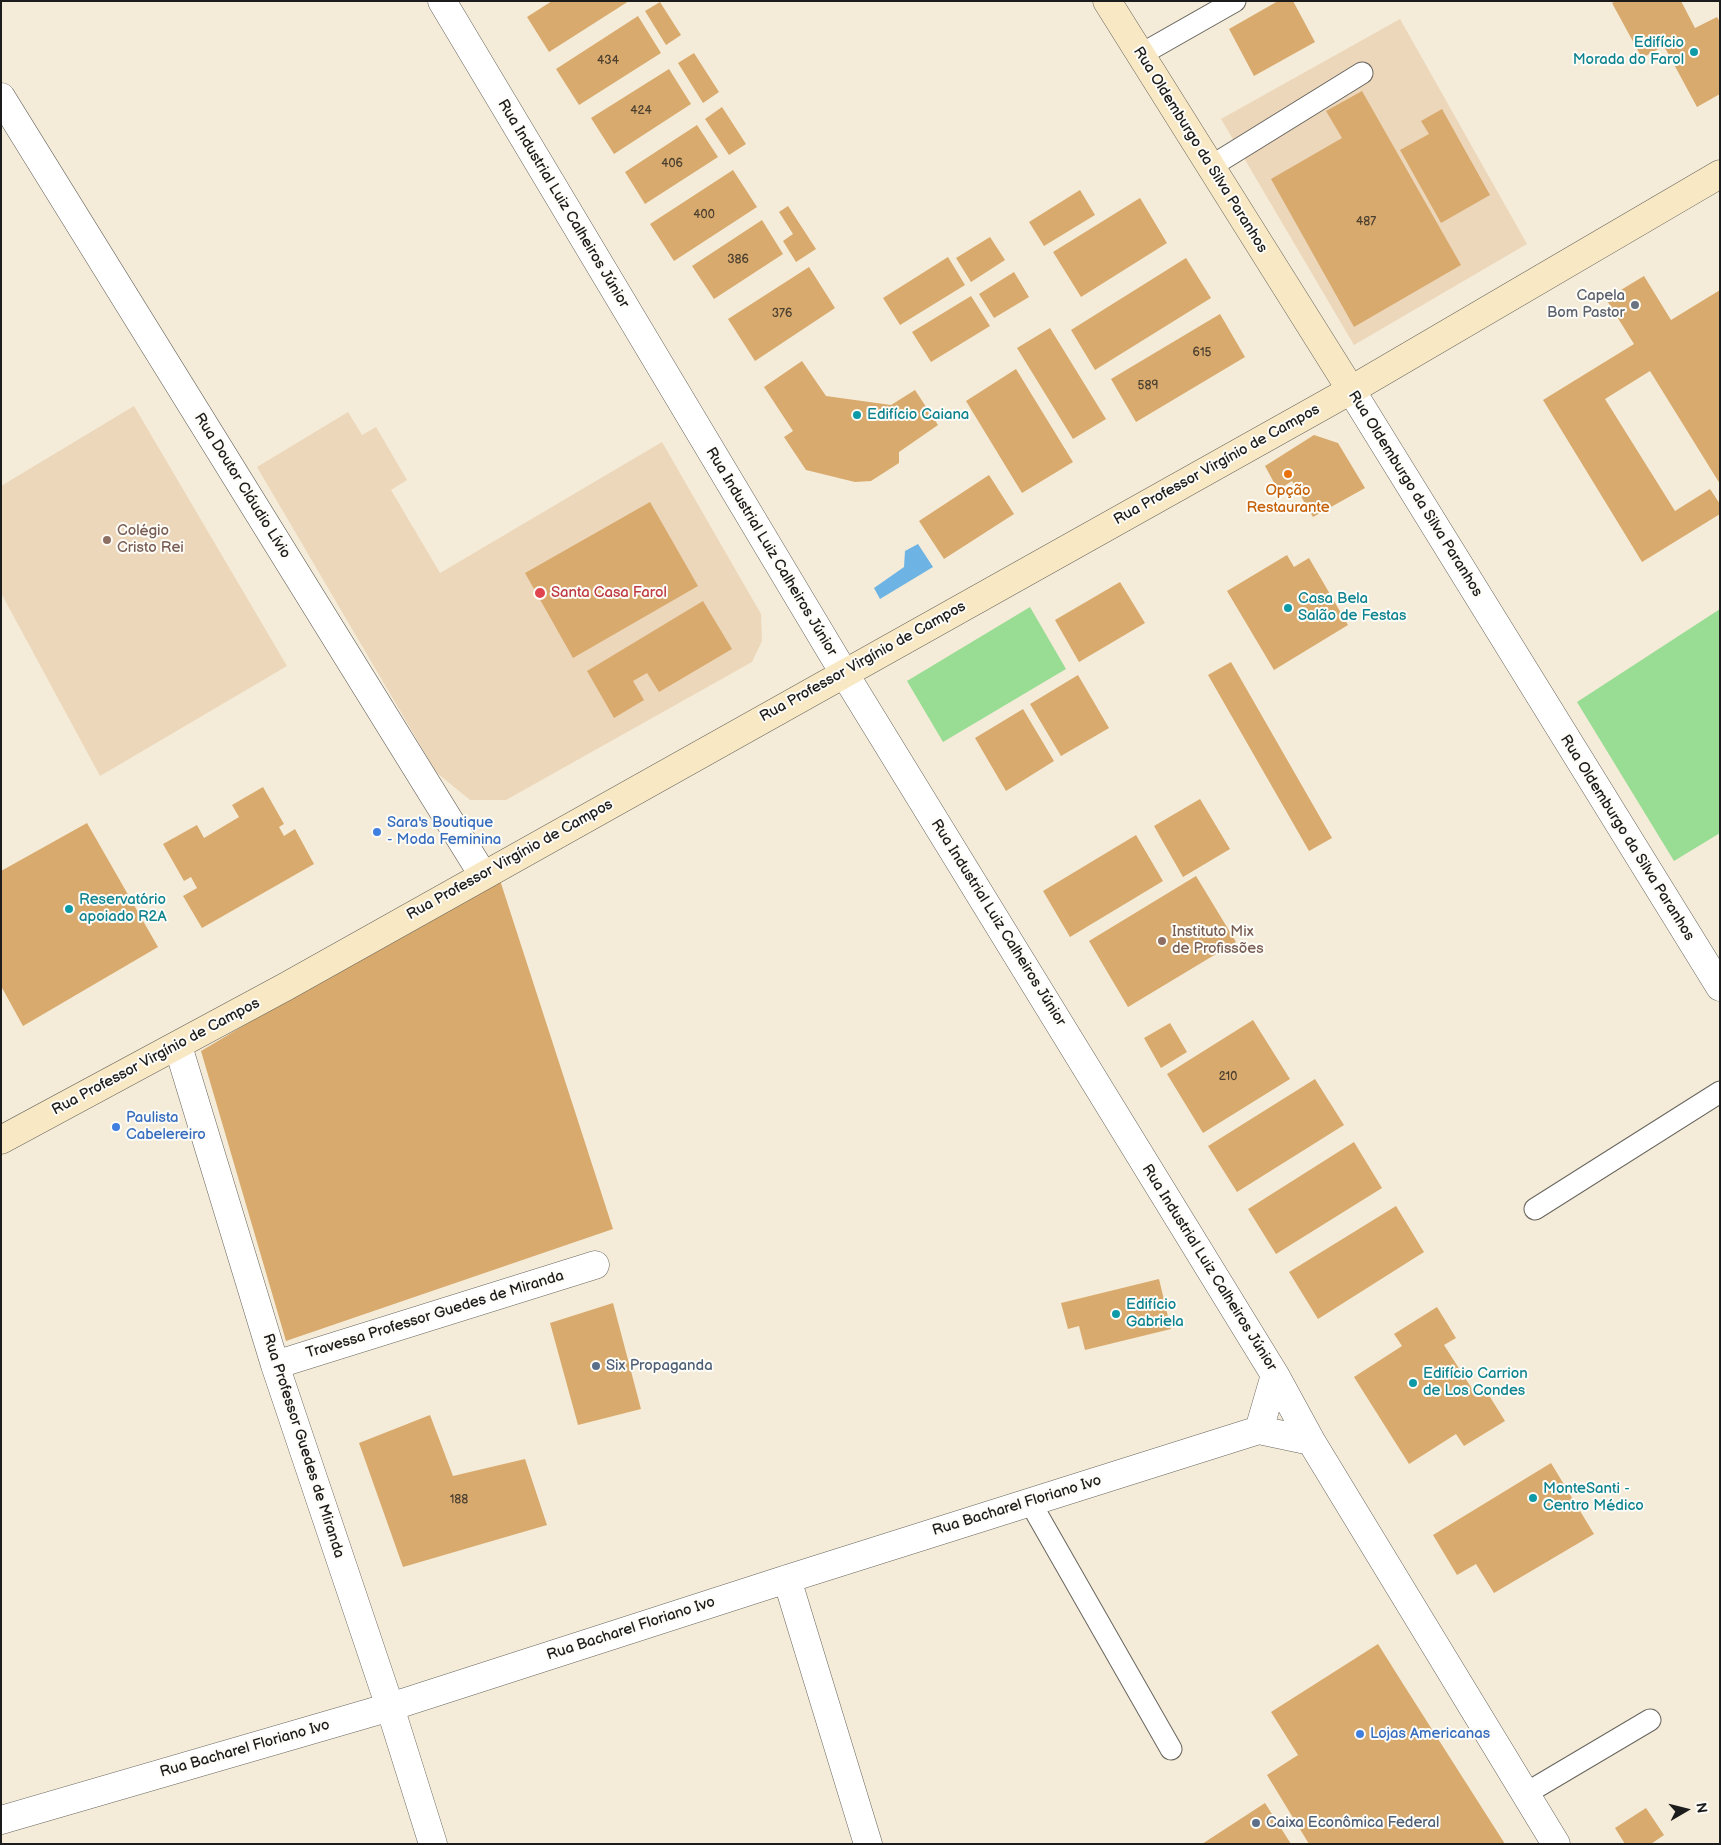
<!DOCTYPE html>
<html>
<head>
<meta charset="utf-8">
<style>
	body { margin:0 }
	#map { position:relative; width:1721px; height:1845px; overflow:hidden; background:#f4ecd8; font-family:"Balsamiq Sans",sans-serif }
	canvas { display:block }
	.frame { position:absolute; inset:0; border:2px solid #1c1c1c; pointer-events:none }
	.north { position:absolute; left:1661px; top:1785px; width:50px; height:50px; -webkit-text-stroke:4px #fdfcf7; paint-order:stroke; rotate:82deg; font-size:14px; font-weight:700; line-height:20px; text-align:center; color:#1c1c1c }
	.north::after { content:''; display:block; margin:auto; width:18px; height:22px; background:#1c1c1c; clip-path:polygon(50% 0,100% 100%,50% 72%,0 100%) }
</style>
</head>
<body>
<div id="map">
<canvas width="1721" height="1845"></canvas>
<div class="frame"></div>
<div class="north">N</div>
</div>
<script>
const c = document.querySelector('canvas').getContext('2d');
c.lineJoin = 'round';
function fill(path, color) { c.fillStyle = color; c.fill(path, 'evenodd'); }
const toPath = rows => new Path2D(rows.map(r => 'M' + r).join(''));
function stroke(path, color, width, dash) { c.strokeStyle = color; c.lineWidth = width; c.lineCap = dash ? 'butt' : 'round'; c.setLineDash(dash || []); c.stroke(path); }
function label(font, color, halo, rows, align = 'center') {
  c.font = font + ' "Balsamiq Sans",sans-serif'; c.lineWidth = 4; c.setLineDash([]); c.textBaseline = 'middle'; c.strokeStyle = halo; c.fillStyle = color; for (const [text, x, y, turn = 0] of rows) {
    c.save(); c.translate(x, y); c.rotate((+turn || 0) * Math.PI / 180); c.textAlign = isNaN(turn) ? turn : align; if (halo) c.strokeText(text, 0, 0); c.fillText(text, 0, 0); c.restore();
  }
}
fill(toPath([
	[1400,19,1527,244,1354,345,1221,119],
	[134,406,287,666,100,776,1,593,1,486],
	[348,412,362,435,376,427,407,480,391,490,440,573,662,442,761,614,762,641,752,662,506,800,470,800,436,772,257,467]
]), '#edd7bb');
fill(toPath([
	[1030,607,1066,669,943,742,907,681],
	[1720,609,1720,833,1674,861,1577,702]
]), '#99dc94');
fill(toPath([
	[918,544,933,567,880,599,874,588,904,567,905,551]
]), '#6db3e3');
fill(toPath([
	[552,1,629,1,549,52,527,17],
	[1278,1,1293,1,1315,42,1254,76,1229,29],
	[1616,1,1681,1,1695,28,1717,17,1720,22,1720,94,1697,107,1664,46,1642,58,1612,3],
	[660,2,681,35,666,45,645,11],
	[638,16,661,53,579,105,556,69],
	[694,53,719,92,703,103,678,63],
	[669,69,691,104,614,154,591,118],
	[1362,91,1461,265,1354,327,1271,179,1342,138,1326,111],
	[722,107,746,144,729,155,705,119],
	[1442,109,1490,195,1441,223,1400,150,1429,134,1421,121],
	[697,125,718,157,645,204,625,172],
	[733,170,757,207,674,261,650,224],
	[1080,190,1095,215,1044,246,1029,222],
	[1140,198,1167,243,1081,297,1053,252],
	[788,206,816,249,796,262,783,241,793,234,779,212],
	[762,220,783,254,714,299,692,266],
	[990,237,1005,260,971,282,956,258],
	[948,257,965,285,900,325,883,298],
	[1186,258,1211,298,1095,370,1071,330],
	[809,267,835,308,755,361,728,319],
	[1014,272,1029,297,994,318,979,294],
	[1644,276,1671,320,1720,290,1720,484,1650,371,1605,399,1675,511,1710,489,1720,504,1720,514,1642,562,1543,400,1634,344,1606,299],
	[971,296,990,326,931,362,912,332],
	[1220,314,1245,357,1136,422,1111,379],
	[1050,328,1106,419,1073,439,1017,348],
	[802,361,826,396,891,405,915,390,938,425,899,452,899,463,871,481,855,482,806,470,784,437,793,431,764,387],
	[1016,369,1073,462,1022,493,966,401],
	[1314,435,1338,443,1365,488,1313,517,1292,481,1278,490,1265,466],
	[989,475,1014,514,944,559,919,521],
	[650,502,698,586,573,658,525,573],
	[1287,555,1294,567,1309,558,1348,625,1274,670,1227,591],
	[1120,582,1145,623,1079,662,1055,620],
	[703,601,732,649,659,692,647,673,633,681,644,700,614,718,587,671],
	[1231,662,1332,838,1309,851,1208,675],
	[1078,675,1109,728,1061,756,1030,704],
	[1023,709,1054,761,1006,791,975,738],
	[263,787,284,824,279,827,284,836,295,829,314,864,202,928,183,896,197,888,191,877,184,881,163,844,197,825,204,838,239,817,232,805],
	[1200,799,1230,849,1183,877,1154,826],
	[87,823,158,947,23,1026,1,986,1,871],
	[1136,835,1163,881,1070,937,1043,891],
	[498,874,613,1229,286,1341,201,1051],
	[1196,876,1236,942,1128,1007,1089,941],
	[1253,1020,1290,1079,1203,1133,1167,1074],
	[1170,1023,1187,1052,1161,1068,1144,1038],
	[1315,1079,1344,1125,1237,1192,1208,1146],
	[1354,1142,1382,1188,1276,1254,1248,1209],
	[1396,1206,1424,1252,1318,1319,1289,1272],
	[1159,1279,1171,1329,1085,1350,1079,1326,1068,1329,1061,1303],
	[613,1303,641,1409,578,1425,550,1323],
	[1437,1307,1456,1338,1444,1345,1476,1395,1485,1389,1505,1421,1464,1446,1456,1434,1409,1464,1354,1377,1402,1346,1394,1334],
	[430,1415,453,1476,525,1459,547,1525,403,1567,359,1443],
	[1551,1463,1594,1534,1494,1593,1476,1564,1457,1575,1433,1535],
	[1378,1644,1405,1687,1505,1844,1309,1844,1267,1775,1298,1755,1271,1712],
	[1265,1803,1291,1844,1202,1844],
	[1646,1808,1664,1835,1651,1844,1625,1844,1615,1828]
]), '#d9aa6d');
const lane = toPath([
	[1140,55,1235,1],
	[1210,167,1362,73],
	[1535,1209,1720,1092],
	[1030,1502,1171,1749],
	[1525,1794,1650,1720]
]);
const street = toPath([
	[442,1,844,673,1275,1375,1311,1441,1556,1844],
	[1,97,483,875],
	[1351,390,1720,987],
	[178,1046,275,1365,390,1707,433,1844],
	[275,1365,595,1265],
	[1259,1430,1275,1375],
	[787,1579,868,1844],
	[1,1820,390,1707,787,1579,1259,1430,1311,1441]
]);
const secondary = toPath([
	[1107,1,1351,390],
	[1,1140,285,987,1351,390,1720,174]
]);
stroke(lane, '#68655e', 23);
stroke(street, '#68655e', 29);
stroke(secondary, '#68655e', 29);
stroke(lane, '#fff', 21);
stroke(street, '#fff', 28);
stroke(secondary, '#f8e8c3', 28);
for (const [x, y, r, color] of [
	[1694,52,5,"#0f9aa8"],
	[1635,305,5,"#6b7280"],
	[857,415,5,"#0f9aa8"],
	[1288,474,5,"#e8710a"],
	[107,540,5,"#8d6e63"],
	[540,593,6,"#e0444e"],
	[1288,608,5,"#0f9aa8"],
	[377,832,5,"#3f7fe0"],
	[69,909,5,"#0f9aa8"],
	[1162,941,5,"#8d6e63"],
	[116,1127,5,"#3f7fe0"],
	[1116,1314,5,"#0f9aa8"],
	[596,1366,5,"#5c6f8a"],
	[1413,1383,5,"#0f9aa8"],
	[1533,1498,5,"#0f9aa8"],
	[1360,1734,5,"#3f7fe0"],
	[1256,1823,5,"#5c6f8a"]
]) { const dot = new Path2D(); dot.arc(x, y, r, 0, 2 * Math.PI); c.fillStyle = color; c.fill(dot); stroke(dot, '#fdfcf7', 2); }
label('12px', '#4b4030', null, [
	["434",608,61],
	["424",641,111],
	["406",672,164],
	["400",704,215],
	["487",1366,222],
	["386",738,260],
	["376",782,314],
	["615",1202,353],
	["589",1148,386],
	["210",1228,1077],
	["188",459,1500]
]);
label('15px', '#0d838f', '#fdfcf7', [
	["Edifício",1684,43,"right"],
	["Morada do Farol",1684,60,"right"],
	["Edifício Caiana",867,415],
	["Casa Bela",1298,599],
	["Salão de Festas",1298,616],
	["Reservatório",79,900],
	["apoiado R2A",79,917],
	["Edifício",1126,1305],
	["Gabriela",1126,1322],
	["Edifício Carrion",1423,1374],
	["de Los Condes",1423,1391],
	["MonteSanti -",1543,1489],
	["Centro Médico",1543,1506]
], 'left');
label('15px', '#1c1c1c', '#fdfcf7', [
	["Rua Oldemburgo da Silva Paranhos",1200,150,58],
	["Rua Industrial Luiz Calheiros Júnior",563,204,59],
	["Rua Professor Virgínio de Campos",1217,465,-29],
	["Rua Doutor Cláudio Lívio",242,486,58],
	["Rua Oldemburgo da Silva Paranhos",1415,494,58],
	["Rua Industrial Luiz Calheiros Júnior",771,552,59],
	["Rua Professor Virgínio de Campos",863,662,-29],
	["Rua Oldemburgo da Silva Paranhos",1627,838,58],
	["Rua Professor Virgínio de Campos",510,860,-29],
	["Rua Industrial Luiz Calheiros Júnior",998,923,58],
	["Rua Professor Virgínio de Campos",156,1057,-28],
	["Rua Industrial Luiz Calheiros Júnior",1209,1268,58],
	["Travessa Professor Guedes de Miranda",435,1315,-17],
	["Rua Professor Guedes de Miranda",303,1446,72],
	["Rua Bacharel Floriano Ivo",1017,1506,-17],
	["Rua Bacharel Floriano Ivo",631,1629,-18],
	["Rua Bacharel Floriano Ivo",245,1749,-16]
]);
label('15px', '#5b616d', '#fdfcf7', [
	["Capela",1625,296],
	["Bom Pastor",1625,313]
], 'right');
label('15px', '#c56008', '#fdfcf7', [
	["Opção",1288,491],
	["Restaurante",1288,508]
]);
label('15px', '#785e54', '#fdfcf7', [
	["Colégio",117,531],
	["Cristo Rei",117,548],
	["Instituto Mix",1172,932],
	["de Profissões",1172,949]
], 'left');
label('15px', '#be3a42', '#fdfcf7', [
	["Santa Casa Farol",551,593]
], 'left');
label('15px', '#366cbe', '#fdfcf7', [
	["Sara's Boutique",387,823],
	["- Moda Feminina",387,840],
	["Paulista",126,1118],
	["Cabelereiro",126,1135],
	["Lojas Americanas",1370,1734]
], 'left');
label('15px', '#4e5e75', '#fdfcf7', [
	["Six Propaganda",606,1366],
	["Caixa Econômica Federal",1266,1823]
], 'left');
</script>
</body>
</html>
